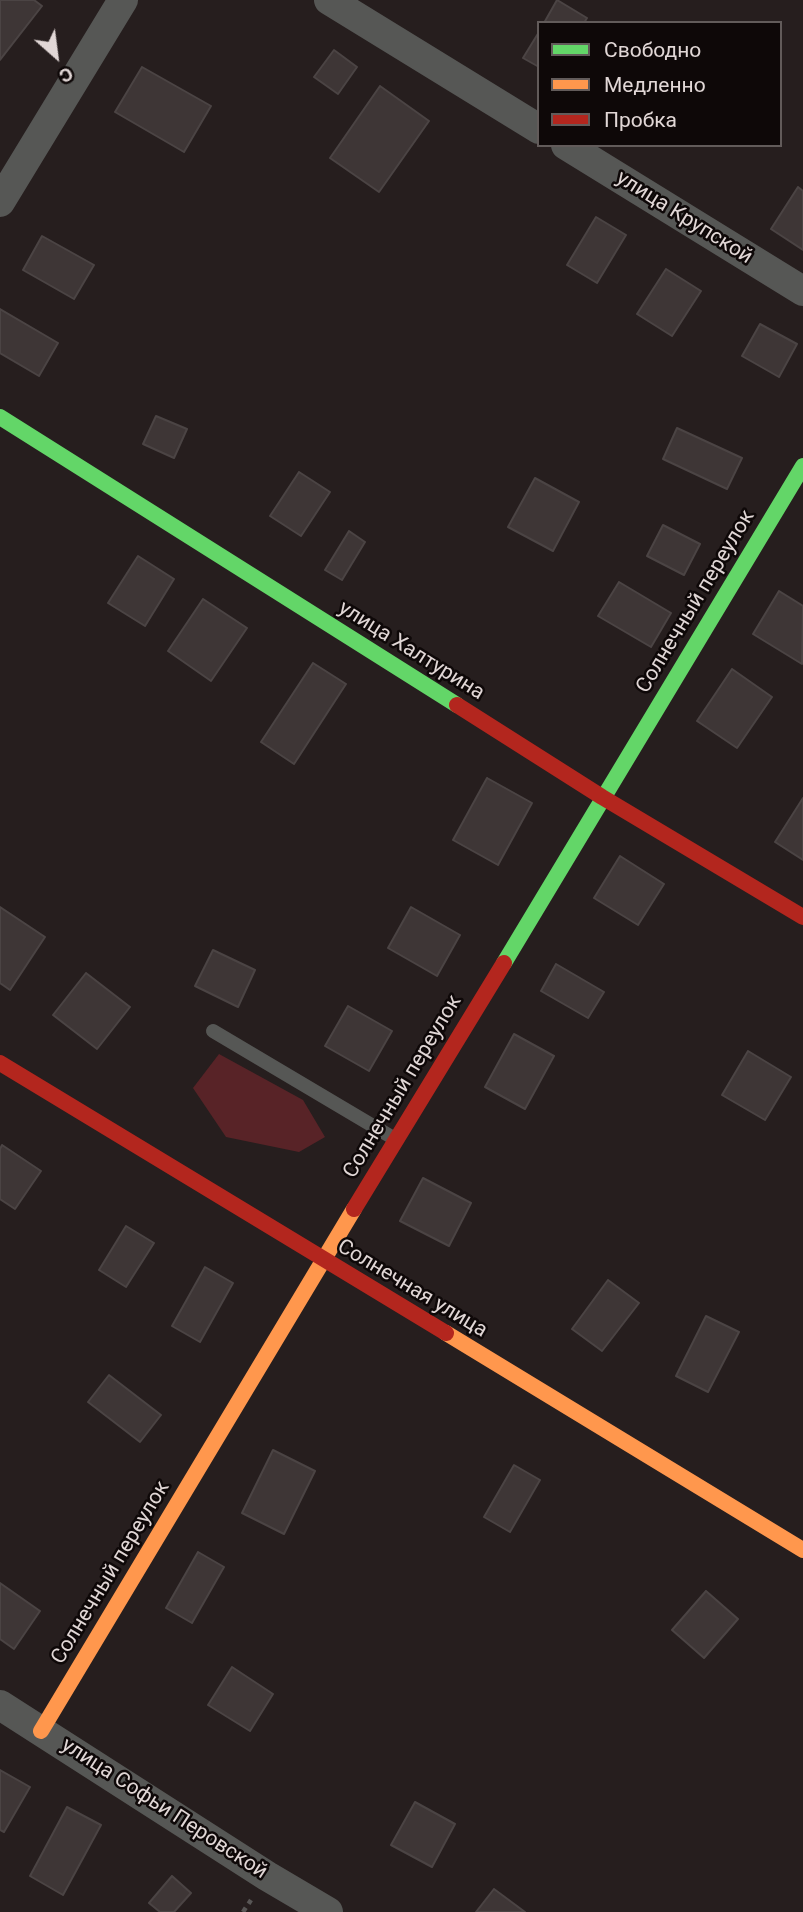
<!DOCTYPE html>
<html>
<head>
<meta charset="utf-8">
<style>
	body { margin:0 }
	#map { position:relative; width:803px; height:1912px; overflow:hidden; background:#261e1e; font-family:Roboto,sans-serif }
	canvas { display:block }
	.legend { position:absolute; left:537px; top:21px; width:245px; height:126px; box-sizing:border-box; background:#0e0808; border:2px solid #625b5a; margin:0; padding:9px 12px; list-style:none; font-size:21px; color:#e1d7d6 }
	.legend li { display:flex; align-items:center; gap:14px; height:35px }
	.legend b { width:35px; border:2px solid #625b5a }
	.north { position:absolute; left:21px; top:21px; width:70px; height:70px; -webkit-text-stroke:5px #0e0808; paint-order:stroke; rotate:152deg; font-size:19px; font-weight:700; line-height:28px; text-align:center; color:#e1d7d6 }
	.north::after { content:''; display:block; margin:auto; width:24px; height:32px; background:#e1d7d6; clip-path:polygon(50% 0,100% 100%,50% 72%,0 100%) }
</style>
</head>
<body>
<div id="map">
<canvas width="803" height="1912"></canvas>
<ul class="legend">
<li><b style="height:9px;background:#63d668"></b>Свободно</li>
<li><b style="height:9px;background:#ff974d"></b>Медленно</li>
<li><b style="height:9px;background:#b3261e"></b>Пробка</li>
</ul>
<div class="north">С</div>
</div>
<script>
const c = document.querySelector('canvas').getContext('2d');
c.lineJoin = 'round';
function fill(path, color) { c.fillStyle = color; c.fill(path, 'evenodd'); }
const toPath = rows => new Path2D(rows.map(r => 'M' + r).join(''));
function stroke(path, color, width, dash) { c.strokeStyle = color; c.lineWidth = width; c.lineCap = dash ? 'butt' : 'round'; c.setLineDash(dash || []); c.stroke(path); }
function label(font, color, halo, rows, align = 'center') {
  c.font = font + ' Roboto,sans-serif'; c.lineWidth = 5; c.setLineDash([]); c.textBaseline = 'middle'; c.strokeStyle = halo; c.fillStyle = color; for (const [text, x, y, turn = 0] of rows) {
    c.save(); c.translate(x, y); c.rotate((+turn || 0) * Math.PI / 180); c.textAlign = isNaN(turn) ? turn : align; if (halo) c.strokeText(text, 0, 0); c.fillText(text, 0, 0); c.restore();
  }
}
fill(toPath([
	[219,1054,303,1100,325,1137,299,1152,226,1137,193,1088]
]), '#582327');
const building = toPath([
	[0,0,34,0,42,6,0,60,0,0],
	[557,0,587,18,584,23,544,23,557,0],
	[539,32,539,67,523,58,539,32],
	[334,50,357,67,338,94,314,77,334,50],
	[142,67,211,106,184,152,115,112,142,67],
	[380,86,429,121,379,192,330,158,380,86],
	[798,187,803,191,803,250,771,229,798,187],
	[596,217,626,235,597,283,567,265,596,217],
	[42,236,94,265,74,299,23,270,42,236],
	[666,269,701,291,672,336,637,314,666,269],
	[0,309,58,343,39,376,0,353,0,309],
	[760,324,797,344,779,377,742,356,760,324],
	[156,416,187,429,174,458,143,444,156,416],
	[677,428,742,458,727,489,663,459,677,428],
	[299,472,330,492,301,536,270,516,299,472],
	[535,478,579,502,553,551,508,527,535,478],
	[663,525,700,544,684,575,647,556,663,525],
	[349,531,365,542,342,580,325,570,349,531],
	[138,556,174,579,145,626,108,603,138,556],
	[619,582,671,613,651,647,598,616,619,582],
	[779,591,803,606,802,664,753,634,779,591],
	[203,599,247,628,211,681,168,651,203,599],
	[313,663,346,684,294,764,261,742,313,663],
	[732,669,772,697,737,748,697,721,732,669],
	[487,778,532,803,498,865,453,840,487,778],
	[803,798,803,860,775,842,803,798],
	[620,856,664,884,638,925,594,898,620,856],
	[0,907,45,937,10,990,0,983,0,907],
	[411,907,460,935,437,976,388,948,411,907],
	[213,950,255,970,238,1007,195,986,213,950],
	[556,964,604,992,588,1018,541,991,556,964],
	[86,973,130,1007,97,1049,53,1015,86,973],
	[348,1006,392,1031,369,1071,325,1046,348,1006],
	[514,1034,554,1056,525,1109,485,1087,514,1034],
	[748,1051,791,1077,765,1120,722,1095,748,1051],
	[2,1145,41,1171,15,1209,0,1199,0,1149,2,1145],
	[423,1178,471,1203,449,1246,400,1221,423,1178],
	[126,1226,154,1243,126,1287,99,1270,126,1226],
	[205,1267,233,1283,200,1342,172,1326,205,1267],
	[608,1280,639,1303,602,1351,572,1329,608,1280],
	[706,1316,739,1332,708,1392,676,1376,706,1316],
	[109,1375,161,1415,140,1442,88,1402,109,1375],
	[273,1450,315,1471,284,1534,242,1513,273,1450],
	[514,1465,540,1480,510,1532,484,1517,514,1465],
	[198,1552,224,1567,192,1623,166,1608,198,1552],
	[0,1583,40,1611,14,1649,0,1639,0,1583],
	[706,1591,738,1619,704,1658,672,1630,706,1591],
	[232,1667,273,1694,250,1731,208,1705,232,1667],
	[0,1770,30,1787,4,1832,0,1830,0,1770],
	[415,1802,455,1824,432,1867,391,1845,415,1802],
	[67,1807,101,1825,63,1895,30,1876,67,1807],
	[172,1876,191,1893,174,1912,160,1912,149,1903,172,1876],
	[494,1889,525,1912,476,1912,494,1889]
]);
fill(building, '#3e3636');
stroke(building, '#4b4444', 2);
stroke(toPath([
	[243,1912,251,1900]
]), '#585655', 4.5, [5, 5]);
stroke(toPath([
	[213,1031,395,1139]
]), '#565755', 14);
stroke(toPath([
	[329,0,539,129],
	[566,145,803,291],
	[0,202,123,0],
	[0,1705,267,1876,328,1912]
]), '#565755', 30);
stroke(toPath([
	[0,417,457,705],
	[504,963,803,466]
]), '#63d668', 16);
stroke(toPath([
	[446,1333,803,1550],
	[41,1731,354,1209]
]), '#ff974d', 16);
stroke(toPath([
	[457,705,602,797,803,917],
	[0,1063,446,1333],
	[354,1209,504,963]
]), '#b3261e', 16);
label('21px', '#e1d7d6', '#0e0808', [
	["улица Крупской",684,218,32],
	["Солнечный переулок",696,602,-59],
	["улица Халтурина",411,651,32],
	["Солнечный переулок",403,1087,-59],
	["Солнечная улица",412,1289,31],
	["Солнечный переулок",111,1573,-59],
	["улица Софьи Перовской",164,1809,33]
]);
</script>
</body>
</html>
